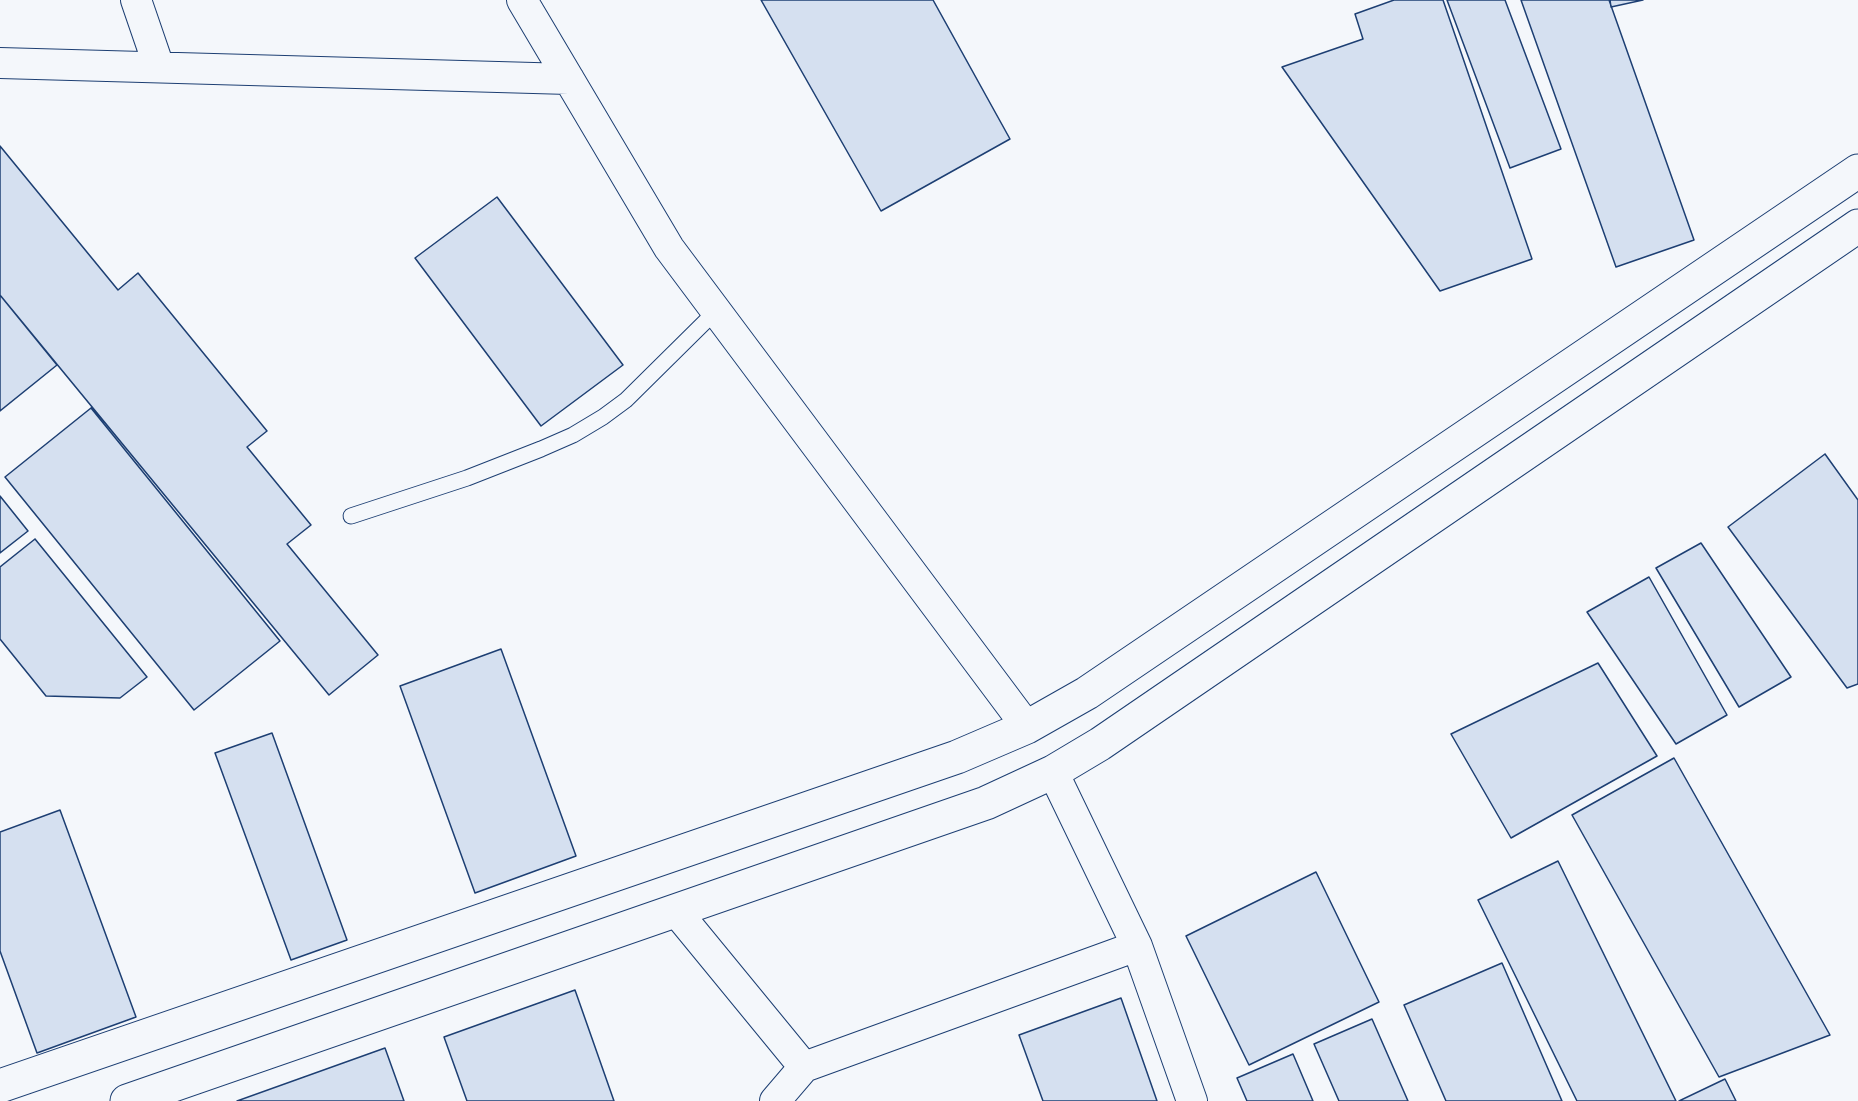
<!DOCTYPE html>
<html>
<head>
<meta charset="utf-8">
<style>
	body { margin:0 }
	canvas { display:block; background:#f4f7fb }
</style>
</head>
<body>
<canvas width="1858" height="1101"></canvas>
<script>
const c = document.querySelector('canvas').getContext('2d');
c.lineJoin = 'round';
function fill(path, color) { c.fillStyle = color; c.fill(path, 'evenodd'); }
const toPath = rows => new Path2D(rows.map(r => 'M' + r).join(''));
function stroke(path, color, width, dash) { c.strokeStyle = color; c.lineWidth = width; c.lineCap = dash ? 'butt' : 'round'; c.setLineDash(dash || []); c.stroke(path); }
const building = toPath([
	[761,0,933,0,1010,139,881,211,761,0],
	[1394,0,1443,0,1532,259,1440,291,1282,67,1363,39,1355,14,1394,0],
	[1447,0,1505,0,1561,149,1510,168,1447,0],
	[1521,0,1609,0,1694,240,1616,267,1521,0],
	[1610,0,1643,0,1611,7,1610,0],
	[0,146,118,290,138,273,267,431,247,447,311,525,287,544,378,655,329,695,0,295,0,146],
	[497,197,623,365,541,426,415,258,497,197],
	[0,295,57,365,0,411,0,295],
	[91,408,280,641,194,710,5,477,91,408],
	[1825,454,1858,500,1858,684,1847,688,1728,527,1825,454],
	[0,496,28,531,0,553,0,496],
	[35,539,147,677,120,698,46,696,0,639,0,567,35,539],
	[1701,543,1791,677,1739,707,1656,568,1701,543],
	[1649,577,1727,715,1676,744,1587,612,1649,577],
	[501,649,576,856,475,893,400,686,501,649],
	[1598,663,1657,756,1511,838,1451,734,1598,663],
	[272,733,347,940,291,960,215,753,272,733],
	[1674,758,1830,1035,1719,1077,1572,815,1674,758],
	[60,810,136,1017,37,1053,0,951,0,832,60,810],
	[1558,861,1676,1101,1577,1101,1478,900,1558,861],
	[1316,872,1379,1002,1249,1065,1186,936,1316,872],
	[1502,963,1562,1101,1446,1101,1404,1005,1502,963],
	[575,990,614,1101,467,1101,444,1037,575,990],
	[1121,998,1157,1101,1043,1101,1019,1035,1121,998],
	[1372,1019,1408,1101,1339,1101,1314,1044,1372,1019],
	[385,1048,404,1101,237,1101,385,1048],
	[1293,1054,1313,1101,1247,1101,1237,1078,1293,1054],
	[1725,1079,1736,1101,1679,1101,1725,1079]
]);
fill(building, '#d5e0f0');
stroke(building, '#1d3f73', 1.5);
const service = toPath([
	[351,516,467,478,541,449,573,435,603,417,626,400,716,311]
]);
const minor = toPath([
	[136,0,159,67],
	[522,0,669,248,1027,727],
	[0,63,569,79],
	[1053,772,1137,946,1192,1101],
	[676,911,804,1067],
	[775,1101,804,1067,1137,946]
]);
const tertiary = toPath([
	[0,1086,957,757,1027,727,1087,693,1858,171],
	[127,1101,986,803,1053,772,1100,744,1858,226]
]);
stroke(service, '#1d3f73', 17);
stroke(minor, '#1d3f73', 32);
stroke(tertiary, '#1d3f73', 35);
stroke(service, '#f4f7fb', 15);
stroke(minor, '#f4f7fb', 30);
stroke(tertiary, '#f4f7fb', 33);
</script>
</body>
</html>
